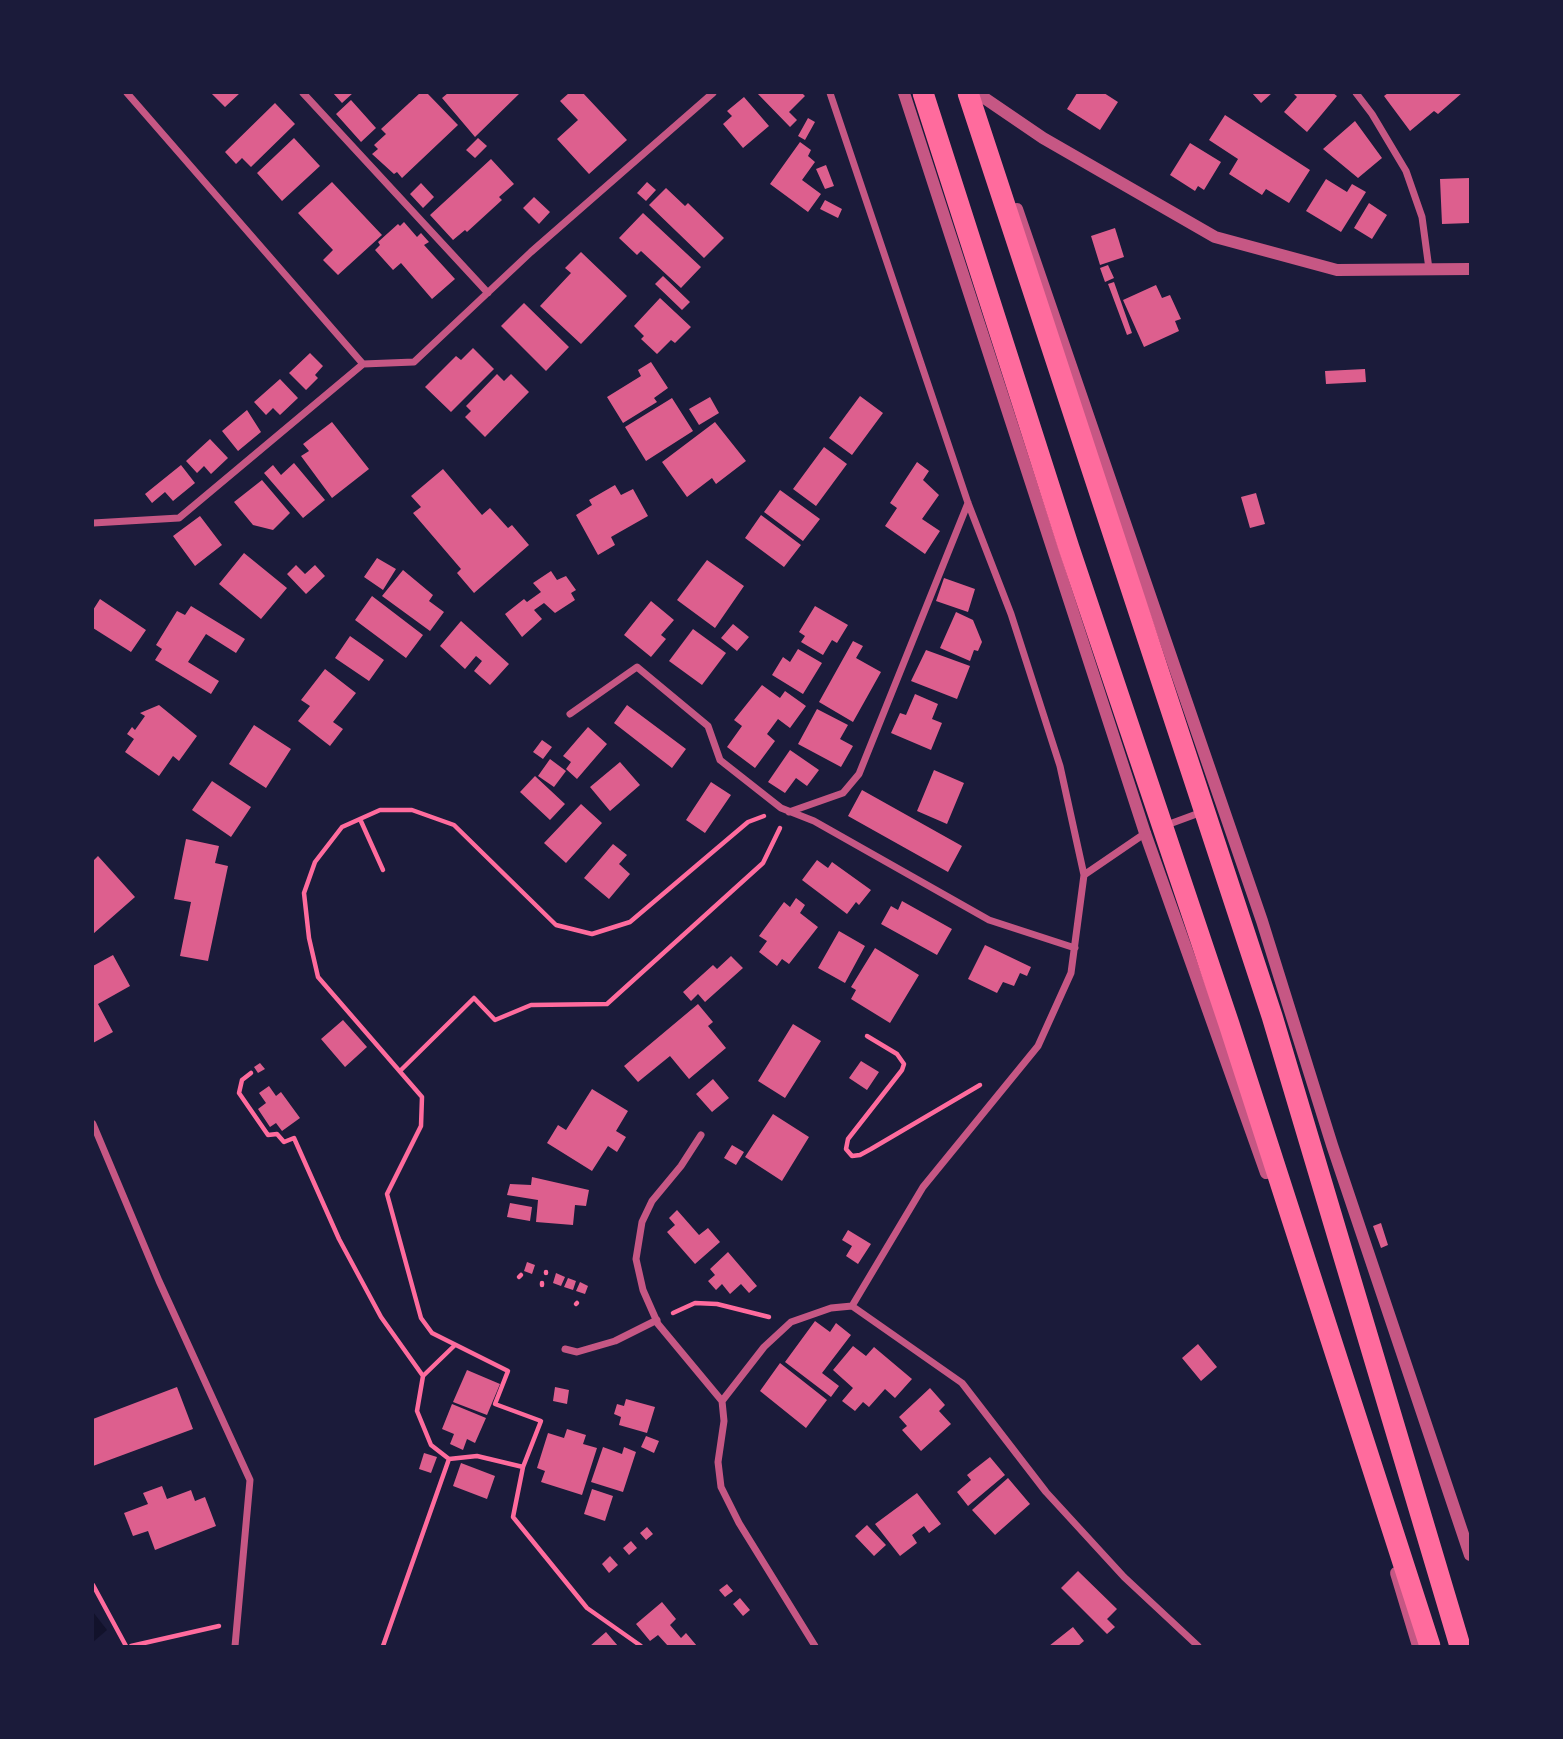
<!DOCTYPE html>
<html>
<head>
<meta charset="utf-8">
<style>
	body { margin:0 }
	#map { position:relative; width:1563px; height:1739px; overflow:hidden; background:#1b1b3a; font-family:Cabin,sans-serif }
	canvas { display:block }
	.frame { position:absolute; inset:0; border:94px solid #1b1b3a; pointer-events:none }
</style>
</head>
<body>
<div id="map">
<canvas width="1563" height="1739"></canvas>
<div class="frame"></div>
</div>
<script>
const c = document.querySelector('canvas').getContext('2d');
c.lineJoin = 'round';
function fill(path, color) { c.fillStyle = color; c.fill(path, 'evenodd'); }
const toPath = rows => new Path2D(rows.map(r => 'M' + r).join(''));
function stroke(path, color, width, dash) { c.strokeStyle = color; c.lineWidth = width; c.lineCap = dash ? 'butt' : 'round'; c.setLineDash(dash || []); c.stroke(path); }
fill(toPath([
	[93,1612,107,1630,93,1642]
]), '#12122b');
fill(toPath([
	[211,93,240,93,225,107],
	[333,93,353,93,342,103],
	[420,93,427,93,458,125,402,178,397,172,394,174,372,154,378,149,374,145,386,134,381,129],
	[448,93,520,93,475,137,442,98],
	[569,93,583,93,627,140,589,174,557,139,578,120,560,101],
	[757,93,802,93,805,96,789,112,797,120,790,127],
	[1077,93,1104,93,1118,102,1100,130,1067,109],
	[1252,93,1272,93,1261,103],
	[1293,93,1333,93,1337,96,1307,132,1284,112,1297,97],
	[1388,93,1462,93,1438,114,1434,111,1410,131,1384,96],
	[744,97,769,126,743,148,723,124,732,116,727,111],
	[351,100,376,128,361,142,336,114],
	[275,103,295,124,251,167,242,158,236,164,225,152],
	[1225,115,1310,170,1289,203,1266,189,1262,195,1229,174,1238,159,1209,140],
	[808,118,815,122,805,140,798,136],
	[1355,121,1382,158,1358,178,1323,149],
	[294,138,320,166,282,201,257,173],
	[478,138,487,146,475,158,466,150],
	[800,142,811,150,808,156,815,162,802,180,821,194,808,212,770,184],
	[1190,143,1221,162,1204,190,1198,186,1195,191,1170,175],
	[491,159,514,184,499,197,502,200,467,232,465,230,453,240,430,215],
	[826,165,834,186,825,189,816,169],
	[1470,178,1470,223,1442,224,1440,179],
	[1326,179,1347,192,1352,184,1366,192,1341,232,1306,211],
	[332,182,382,235,338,275,323,260,333,250,298,213],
	[647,182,656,190,646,201,637,193],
	[421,183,434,197,423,208,410,194],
	[666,188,685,206,688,203,724,238,704,258,649,205],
	[534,197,550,212,539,224,523,208],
	[825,200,842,209,838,218,820,209],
	[1369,203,1387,215,1372,239,1354,228],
	[643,213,701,267,681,288,641,251,637,255,619,238],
	[404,222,417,237,421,233,429,242,424,245,455,279,432,299,401,263,393,270,375,250,380,245,378,242,398,224,400,226],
	[1115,228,1124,257,1100,265,1091,236],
	[581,252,627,296,581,344,540,306,571,273,565,268],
	[1108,265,1114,278,1105,282,1100,268],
	[663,276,690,302,682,310,655,284],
	[1114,282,1132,333,1127,335,1108,284],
	[1156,285,1162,298,1170,295,1181,319,1175,321,1179,331,1144,347,1123,300],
	[660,298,691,327,675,343,671,340,657,354,641,339,644,336,634,326],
	[524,303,569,347,546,371,501,326],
	[473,348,494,369,451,412,425,387,456,356,461,360],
	[310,353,323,366,315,375,318,378,306,390,289,373],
	[651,362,668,388,654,398,657,402,623,423,607,397,641,376,638,370],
	[1365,369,1366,382,1326,384,1325,371],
	[497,374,504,381,511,374,529,392,485,437,465,417,471,411,466,406],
	[280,379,298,398,280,415,273,408,266,415,254,402],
	[860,396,883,413,852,455,829,438],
	[710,397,719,413,699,425,689,409],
	[672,398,693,431,646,461,625,427],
	[247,410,261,432,238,451,222,431],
	[332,422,369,469,332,498,301,456,309,451,303,444],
	[715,422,746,461,716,484,712,478,687,497,662,462],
	[210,439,228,458,211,474,204,466,197,473,186,461],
	[824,447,847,464,816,506,793,489],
	[917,462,929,471,923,480,939,495,922,519,940,531,925,554,885,526,897,508,890,503],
	[294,463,325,500,303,518,264,473,273,465,281,475],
	[181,465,195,483,173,501,165,492,152,503,145,494],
	[443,469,482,515,490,508,508,528,512,525,529,545,474,593,457,573,461,569,413,513,421,507,411,496],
	[262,480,290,513,273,530,253,525,234,502],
	[615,485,621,495,633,489,648,516,611,537,615,545,598,555,576,515,592,505,589,500],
	[780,490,820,519,803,541,764,512],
	[1256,493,1265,524,1250,528,1241,497],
	[761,515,801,545,784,567,745,538],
	[200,516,222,545,195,566,173,536],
	[244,553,287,588,261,619,219,584],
	[377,558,396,569,383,590,364,577],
	[707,560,744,586,715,628,677,600],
	[296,565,305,574,315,565,325,576,306,594,287,574],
	[403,570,433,595,429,601,444,612,430,631,382,596],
	[551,571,557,580,566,576,576,590,571,593,575,600,555,613,544,603,534,610,542,619,522,637,505,614,524,599,527,602,541,592,533,583],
	[944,578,975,589,968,612,936,601],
	[372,596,423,635,406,658,355,620],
	[100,599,146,630,131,652,93,628,93,610],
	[651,601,674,620,661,635,666,639,651,657,624,635],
	[191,606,245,639,236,653,206,634,188,662,219,681,211,694,155,660,162,649,156,645,177,611,185,615],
	[815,606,848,625,837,643,832,640,823,655,801,642,805,636,799,632],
	[956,612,973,620,982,642,978,651,974,650,970,661,940,648],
	[461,621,509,664,490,685,474,671,482,661,476,656,465,669,440,646],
	[733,624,749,637,737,651,721,638],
	[693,629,726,653,702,685,669,661],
	[350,636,384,660,369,681,335,658],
	[853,641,863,646,856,658,881,672,853,722,819,702],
	[798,649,822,663,803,694,772,675,783,657,790,662],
	[926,650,970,666,957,699,911,681],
	[325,669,356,693,333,722,343,729,330,746,298,721,310,706,301,700],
	[762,685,780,698,785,691,806,706,790,728,778,719,767,734,775,741,755,768,727,747,742,726,734,720],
	[915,694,938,704,932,719,942,723,931,750,891,733,900,713,906,715],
	[159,705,197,736,179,761,173,756,159,776,125,752,134,739,127,734,132,727,135,730,145,716,140,713],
	[627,705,686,749,672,768,614,723],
	[817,709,848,725,840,739,853,746,841,767,798,744],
	[254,725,291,749,266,788,229,764],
	[588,727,607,744,577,779,566,769,571,762,563,756],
	[542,740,552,747,543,759,533,752],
	[790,750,819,770,807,786,796,778,785,793,768,782],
	[550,759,566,771,554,787,538,776],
	[620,762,640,785,610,811,590,787],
	[934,770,964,783,947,824,917,811],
	[535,776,565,804,550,820,520,792],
	[212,781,251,807,231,837,192,810],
	[711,782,731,795,705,833,686,820],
	[862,790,962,846,948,872,848,816],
	[581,804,602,823,566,863,544,843],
	[186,839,219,846,215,863,228,866,208,961,180,956,191,902,174,899],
	[613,844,627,855,619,864,630,874,609,899,584,878],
	[98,856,135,897,93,934,93,861],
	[817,860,828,868,832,862,871,890,859,905,856,902,847,914,802,880],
	[796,898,805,905,800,913,818,927,789,964,782,959,777,966,759,952,767,941,759,936,784,902,790,907],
	[902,901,952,929,937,955,881,924,891,906,898,910],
	[839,931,865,946,845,983,818,968],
	[985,945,1031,967,1027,976,1020,973,1014,986,1003,982,997,993,968,979],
	[875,948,919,975,890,1023,851,999,856,990,851,987],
	[113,955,130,986,98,1004,113,1032,93,1043,93,966],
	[731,956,743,968,705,1002,698,994,691,1001,683,992,713,965,717,969],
	[698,1004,713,1022,708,1026,726,1048,689,1079,670,1056,638,1082,624,1066],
	[343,1020,367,1047,345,1067,321,1039],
	[793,1024,821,1041,785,1098,758,1081],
	[861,1061,879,1072,867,1090,849,1078],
	[260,1063,265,1069,258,1073,254,1067],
	[713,1079,729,1098,712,1112,696,1094],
	[269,1086,276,1096,281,1092,300,1118,282,1131,276,1123,270,1127,258,1109,266,1103,259,1093],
	[592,1089,628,1111,616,1131,626,1137,617,1152,608,1146,592,1171,547,1143,558,1125,566,1130],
	[773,1114,809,1137,782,1181,745,1157],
	[732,1145,744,1152,736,1165,724,1158],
	[532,1177,589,1190,586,1206,575,1205,573,1225,536,1222,538,1200,507,1195,510,1184,531,1185],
	[510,1203,532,1207,530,1221,507,1217],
	[677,1210,699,1235,708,1228,720,1242,695,1264,667,1232,675,1225,669,1218],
	[1381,1223,1388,1245,1381,1248,1373,1226],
	[848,1230,871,1244,858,1264,846,1256,852,1246,842,1240],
	[728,1252,757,1286,749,1293,741,1284,730,1294,722,1284,716,1290,708,1281,715,1275,710,1269],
	[527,1262,535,1265,532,1274,524,1271],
	[556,1273,565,1277,561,1286,553,1283],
	[568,1278,576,1281,573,1290,564,1287],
	[580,1282,588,1286,585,1294,576,1291],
	[815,1321,830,1332,836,1323,851,1335,822,1373,839,1386,831,1397,785,1362],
	[1198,1344,1217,1367,1201,1381,1182,1358],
	[853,1346,866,1356,874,1347,912,1379,895,1398,885,1389,869,1407,863,1402,855,1411,842,1401,853,1388,833,1370],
	[780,1363,827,1400,806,1428,760,1391],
	[467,1370,500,1384,487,1415,453,1402],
	[177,1387,193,1429,93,1466,93,1419],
	[555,1387,569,1390,567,1404,553,1401],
	[930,1388,945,1405,939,1411,951,1424,921,1451,902,1430,907,1426,899,1417],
	[626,1399,655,1407,647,1433,619,1425,621,1417,614,1414,617,1404,624,1406],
	[452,1404,486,1418,475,1443,467,1439,463,1450,450,1444,454,1434,442,1429],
	[567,1429,586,1435,583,1444,597,1448,582,1495,541,1482,545,1471,537,1468,548,1433,564,1438],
	[646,1436,659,1441,654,1453,641,1447],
	[603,1447,622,1454,624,1447,636,1452,623,1492,591,1482],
	[424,1453,437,1457,431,1473,419,1469],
	[990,1457,1005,1475,968,1506,957,1492,971,1480,967,1475],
	[461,1463,495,1476,487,1499,453,1486],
	[1008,1478,1030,1504,995,1535,972,1510],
	[162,1486,167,1499,191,1490,195,1501,205,1497,216,1526,155,1550,148,1531,133,1536,124,1513,148,1504,143,1493],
	[592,1489,613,1496,605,1521,584,1514],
	[917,1493,941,1524,929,1533,924,1526,912,1535,917,1543,900,1556,875,1524],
	[867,1525,886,1545,874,1556,855,1536],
	[647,1527,653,1534,646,1540,640,1533],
	[631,1541,637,1548,629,1555,623,1548],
	[610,1556,618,1565,609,1573,602,1564],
	[1078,1571,1117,1609,1107,1619,1115,1627,1107,1634,1061,1588],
	[727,1584,733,1591,725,1597,719,1590],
	[740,1598,750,1610,743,1616,733,1604],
	[662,1602,676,1619,670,1625,681,1638,686,1633,697,1646,668,1646,658,1635,650,1641,636,1624],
	[1073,1627,1084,1641,1078,1646,1049,1646],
	[606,1632,618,1646,590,1646]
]), '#dd5f8e');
stroke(toPath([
	[360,819,383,870],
	[867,1036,897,1054,904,1064,902,1070,848,1139,846,1149,852,1156,860,1155,871,1149,980,1085],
	[400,1071,474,998,495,1020,531,1005,607,1004,763,863,780,828],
	[251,1073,242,1080,239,1093,268,1135,277,1134,284,1142,294,1138,339,1239,381,1317,423,1376,455,1345],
	[546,1272,546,1273],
	[519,1277,521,1275],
	[542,1285,542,1283],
	[576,1304,577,1303],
	[673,1313,695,1303,717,1304,769,1317],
	[449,1459,477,1456,523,1467],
	[93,1585,126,1646],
	[131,1646,219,1626],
	[383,1646,449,1459,431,1445,417,1411,423,1376],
	[641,1646,587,1608,513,1517,523,1467,541,1421,495,1404,508,1371,432,1333,421,1318,387,1194,421,1126,422,1097,318,977,309,938,304,893,315,862,342,827,380,810,412,810,454,825,556,925,592,934,630,922,748,822,764,816]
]), '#ff6b9d', 4.5);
stroke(toPath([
	[127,93,363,364],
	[303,93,488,293],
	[830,93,968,503,1011,614,1060,766,1084,875,1071,973,1038,1046,923,1187,852,1306,962,1383,1046,1492,1124,1577,1198,1646],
	[1356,93,1372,114,1406,171,1422,217,1429,269],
	[93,523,179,518,363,364,414,362,531,252,713,93],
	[570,714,637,667,708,726,720,760,781,808,814,821,989,920,1075,948],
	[789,812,843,793,859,774,968,503],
	[1164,826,1202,812],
	[1084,875,1147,832],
	[93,1124,159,1281,250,1480,235,1646],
	[701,1135,681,1166,652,1201,642,1222,636,1259,643,1290,658,1324,722,1401,724,1421,718,1462,721,1487,739,1523,815,1646],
	[565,1349,577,1352,615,1341,657,1320],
	[722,1401,764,1347,791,1322,831,1308,852,1306]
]), '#c65784', 7);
stroke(toPath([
	[904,93,1145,833,1266,1173],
	[977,93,1043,138,1215,237,1337,270,1470,269],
	[1017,209,1262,921,1332,1145,1470,1555],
	[1396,1573,1418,1646]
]), '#c65784', 12);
stroke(toPath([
	[923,93,1069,548,1229,1024,1430,1646],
	[968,93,1272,1016,1460,1646]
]), '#ff6b9d', 21);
</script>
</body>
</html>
